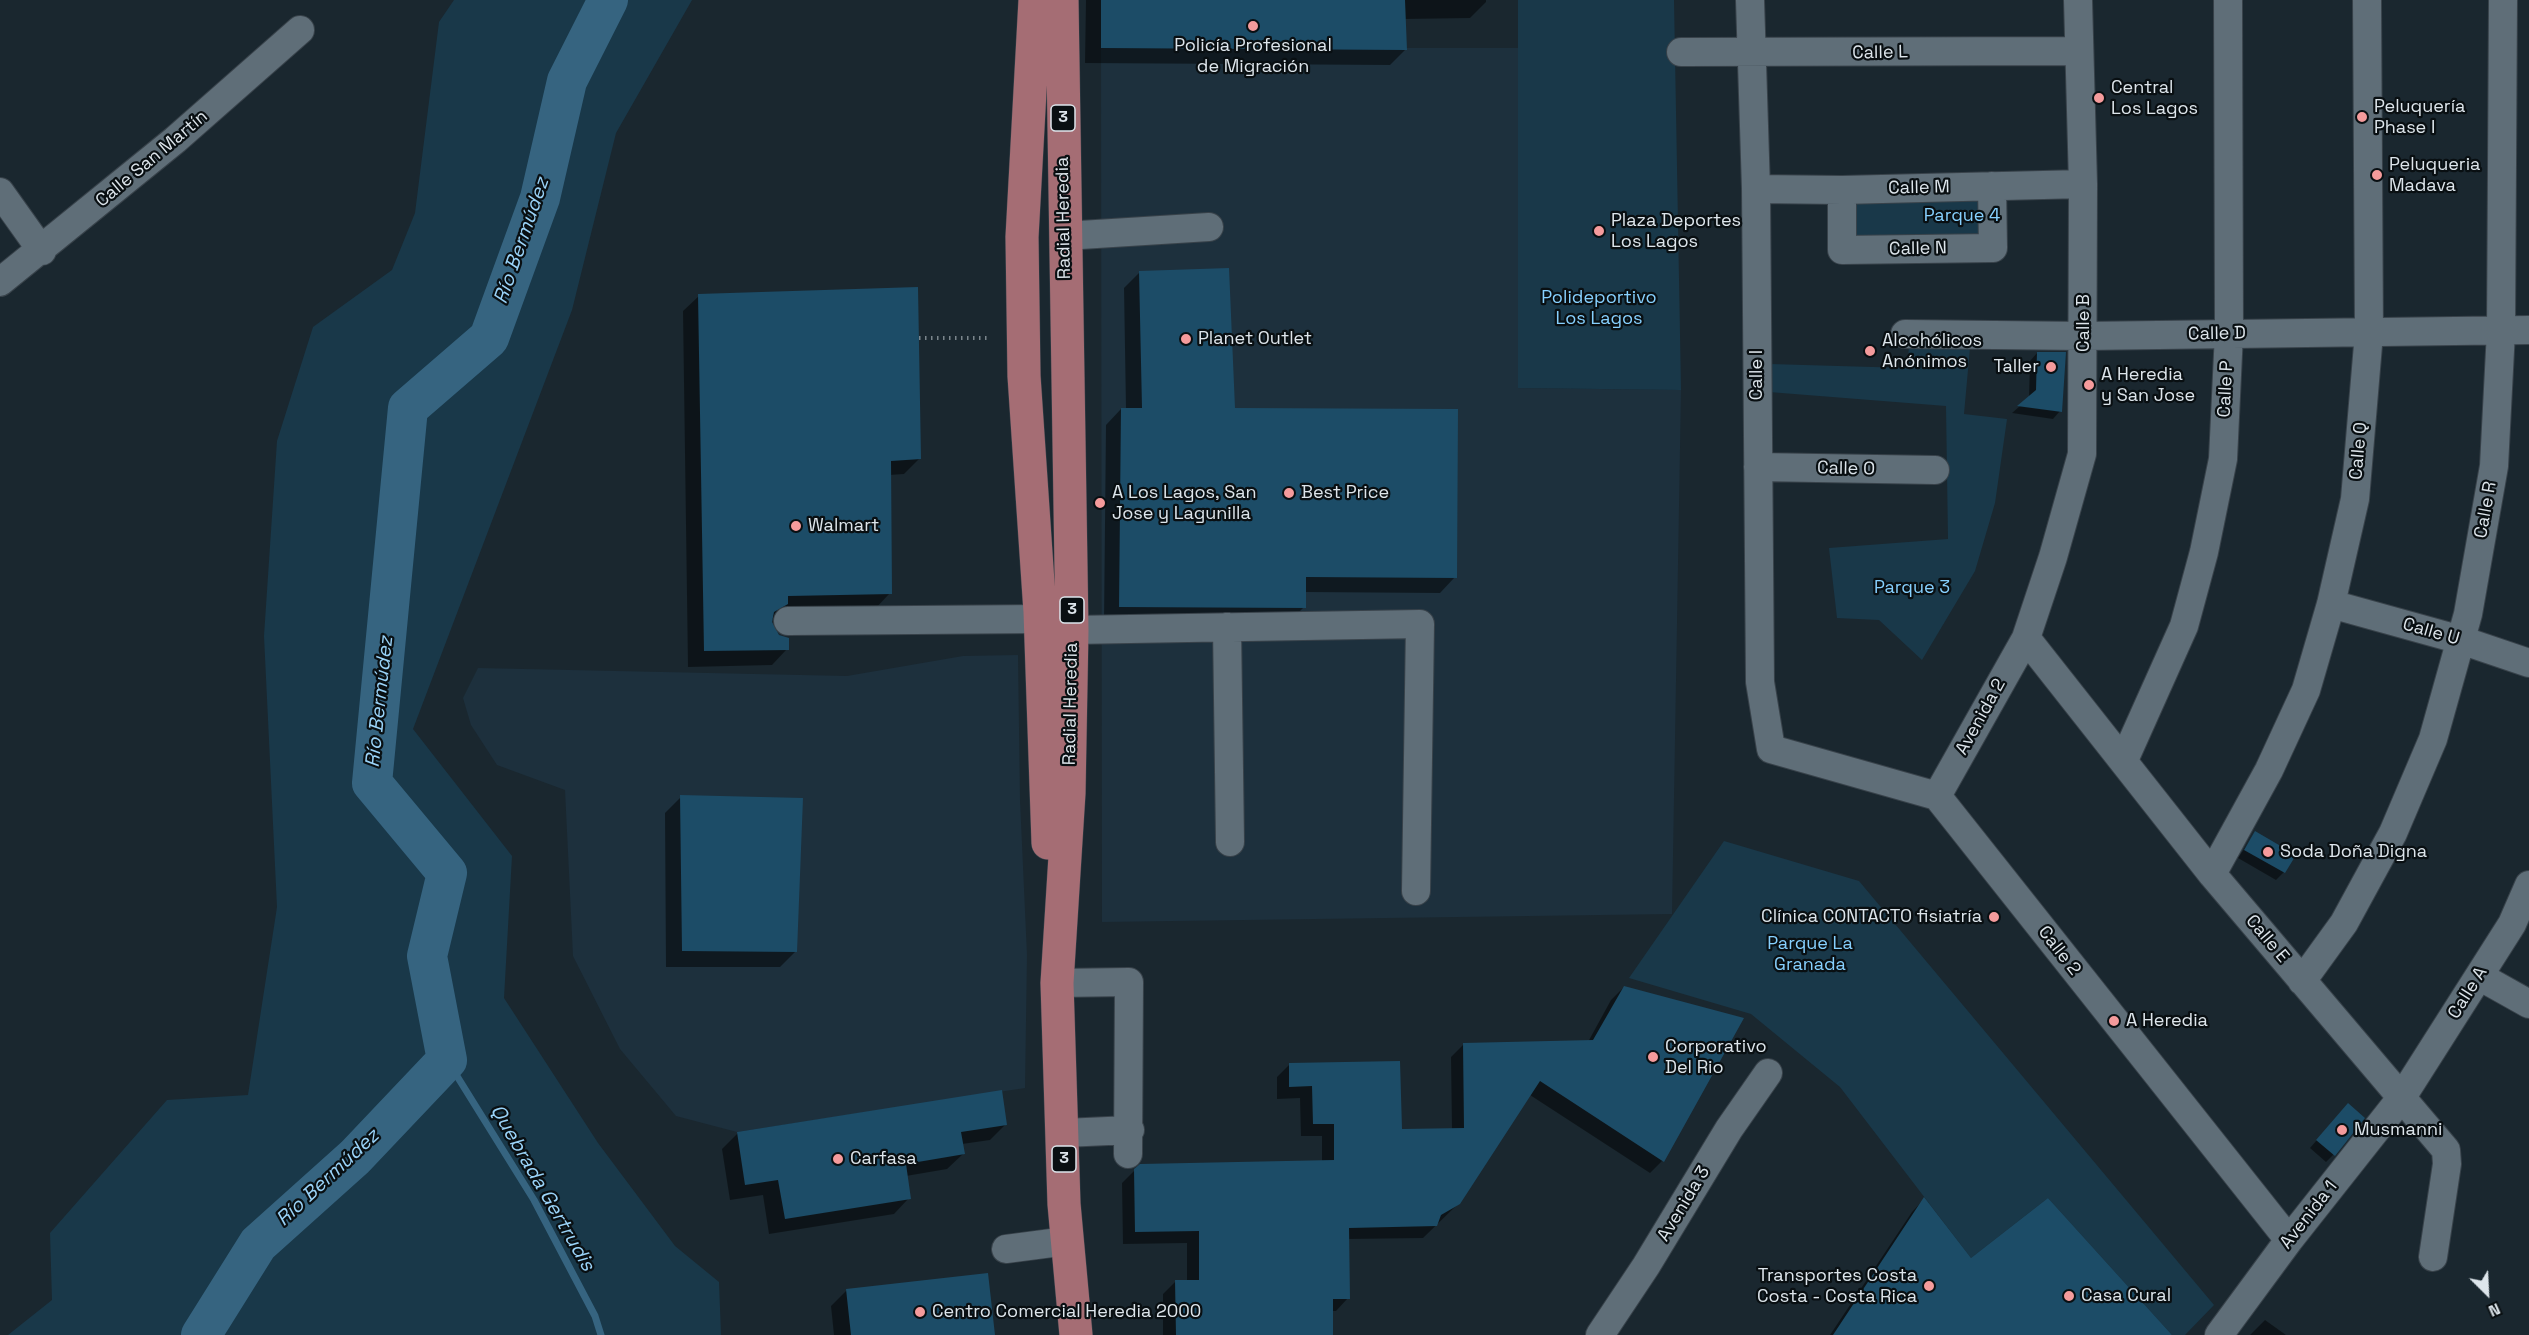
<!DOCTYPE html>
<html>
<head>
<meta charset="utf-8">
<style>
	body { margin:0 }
	#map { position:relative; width:2529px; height:1335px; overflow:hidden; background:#1a272f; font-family:"Space Grotesk",sans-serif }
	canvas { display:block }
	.north { position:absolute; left:2457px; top:1263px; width:60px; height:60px; -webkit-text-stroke:4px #090f12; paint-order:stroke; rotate:156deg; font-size:16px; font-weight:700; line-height:24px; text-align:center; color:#dde5eb }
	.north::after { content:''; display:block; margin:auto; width:21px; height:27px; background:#dde5eb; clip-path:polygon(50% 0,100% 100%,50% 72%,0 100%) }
</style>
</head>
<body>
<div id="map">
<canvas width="2529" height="1335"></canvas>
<div class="north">N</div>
</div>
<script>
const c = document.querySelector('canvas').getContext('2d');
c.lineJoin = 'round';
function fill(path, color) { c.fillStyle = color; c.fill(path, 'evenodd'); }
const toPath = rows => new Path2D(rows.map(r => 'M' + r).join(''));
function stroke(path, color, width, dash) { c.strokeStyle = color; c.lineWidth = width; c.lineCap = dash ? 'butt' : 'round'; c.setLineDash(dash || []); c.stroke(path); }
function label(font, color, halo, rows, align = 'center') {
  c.font = font + ' "Space Grotesk",sans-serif'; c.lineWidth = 4.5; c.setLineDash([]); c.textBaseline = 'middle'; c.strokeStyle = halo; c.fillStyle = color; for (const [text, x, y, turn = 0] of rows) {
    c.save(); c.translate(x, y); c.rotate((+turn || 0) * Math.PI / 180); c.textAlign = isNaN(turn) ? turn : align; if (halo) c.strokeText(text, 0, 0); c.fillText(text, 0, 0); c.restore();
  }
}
fill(toPath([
	[1101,48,1519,48,1518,388,1681,390,1672,914,1102,922],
	[1018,655,1020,800,1027,955,1025,1088,737,1132,676,1116,620,1049,573,956,565,790,497,765,471,725,463,698,478,668,847,676,963,656]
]), '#1d303d');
fill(toPath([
	[454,0,692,0,616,133,572,310,413,729,512,856,504,998,598,1143,675,1246,719,1282,721,1335,8,1335,52,1300,50,1233,167,1100,248,1095,277,907,264,636,277,441,313,327,392,270,415,213,439,22],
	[1518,0,1674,0,1681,390,1518,388],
	[1992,186,1990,244,1849,241,1848,191],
	[1909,347,1970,348,1964,414,2007,419,1995,503,1975,571,1922,660,1879,620,1837,618,1829,548,1948,539,1946,406,1769,392,1770,364,1907,368],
	[1724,841,1859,881,2214,1305,2185,1335,2172,1335,2048,1198,1971,1258,1840,1087,1751,1014,1629,978]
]), '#193849');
fill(toPath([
	[1086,0,1486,0,1486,2,1470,18,1404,19,1406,49,1390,65,1085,63],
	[1140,272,1233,409,1455,577,1440,593,1304,592,1304,607,1288,623,1104,622,1106,425,1121,409,1126,409,1124,288],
	[699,296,920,458,904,474,889,475,890,593,875,609,780,611,770,622,787,649,772,665,688,667,683,311],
	[2037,353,2060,411,2053,419,2012,413,2029,398,2030,361],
	[681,797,796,951,780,967,666,967,665,813],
	[2255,833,2284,872,2276,880,2238,858],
	[1624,987,1742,1019,1662,1161,1650,1173,1530,1095,1459,1203,1423,1238,1348,1239,1348,1298,1336,1311,1331,1311,1331,1335,1163,1335,1163,1294,1176,1281,1187,1281,1187,1243,1123,1244,1122,1183,1135,1170,1322,1162,1322,1136,1301,1136,1300,1098,1277,1099,1277,1077,1289,1065,1400,1130,1452,1129,1451,1057,1464,1044,1588,1042,1611,1000],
	[2340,1113,2333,1155,2326,1162,2310,1148],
	[1006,1124,990,1140,962,1144,963,1154,947,1169,906,1176,909,1198,894,1214,769,1234,763,1195,730,1200,722,1149,738,1133],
	[1924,1199,1971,1260,2169,1335,1830,1335,1912,1212],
	[846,1291,993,1335,834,1335,831,1306],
	[2265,1320,2286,1335,2250,1335]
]), '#0007');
stroke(toPath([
	[447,1060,534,1200,595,1316,601,1335]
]), '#366480', 7);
stroke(toPath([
	[201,1335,258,1244,355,1157,447,1060,427,956,447,873,372,783,408,408,489,338,540,198,567,81,608,0]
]), '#366480', 40);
fill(toPath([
	[1101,0,1405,0,1407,50,1101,48],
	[1229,268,1235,408,1458,409,1457,578,1306,577,1306,608,1119,607,1121,408,1142,408,1139,271],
	[918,287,921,459,891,461,892,594,788,596,788,604,774,612,772,622,779,635,789,638,789,650,704,651,698,294],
	[2037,352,2066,352,2062,412,2017,406,2036,390],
	[680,795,803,798,797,952,682,951],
	[2255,831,2296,855,2285,873,2244,850],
	[1624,986,1744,1018,1664,1162,1540,1081,1460,1204,1441,1215,1437,1226,1349,1228,1350,1299,1333,1299,1333,1335,1176,1335,1175,1280,1199,1280,1199,1231,1135,1232,1134,1169,1140,1164,1334,1160,1334,1124,1313,1124,1312,1086,1289,1087,1289,1063,1400,1061,1402,1129,1464,1128,1463,1043,1593,1040],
	[1002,1090,1007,1125,961,1132,965,1154,906,1164,911,1199,785,1219,778,1180,745,1185,737,1132],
	[2348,1103,2365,1118,2335,1156,2316,1140],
	[1924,1197,1971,1258,2048,1198,2172,1335,1833,1335],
	[988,1273,995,1335,851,1335,846,1289]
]), '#1c4c67');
const minor = toPath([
	[1750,0,1756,189,1760,682,1771,749,1937,796,2289,1240],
	[1681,52,2079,51],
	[1756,189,1842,190,2083,184],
	[1842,190,1842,250,1993,248,1992,186],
	[0,192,42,251],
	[1064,236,1209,227],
	[0,282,175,140,300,30],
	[1905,334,2084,336,2529,330],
	[1758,467,1935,470],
	[2331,604,2461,640,2529,663],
	[788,621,1040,619],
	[1227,627,1230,842],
	[1072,630,1420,624,1416,891],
	[2026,638,2212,874,2446,1150,2447,1164,2433,1257],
	[2124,760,2184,626,2204,552,2223,459,2229,333,2228,0],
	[1937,796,2026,638,2053,557,2082,454,2083,184,2078,0],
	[2212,874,2269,770,2306,690,2331,604,2355,499,2369,333,2367,0],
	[2479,976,2529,1004],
	[2302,981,2344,923,2393,833,2433,739,2468,614,2494,466,2501,331,2503,0],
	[1057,983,1129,982,1128,1154],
	[1064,1133,1130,1130],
	[1006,1249,1067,1241],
	[1600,1335,1646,1266,1729,1129,1768,1073],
	[2219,1335,2289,1240,2402,1097,2512,924,2529,885]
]);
const major = toPath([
	[1035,0,1022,237,1024,376,1040,612,1048,843],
	[1062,0,1072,630,1069,793,1057,983,1064,1204,1076,1335]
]);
stroke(minor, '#38424a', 30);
stroke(major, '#38424a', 34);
stroke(toPath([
	[919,338,989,338]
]), '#7a858c', 4, [1.5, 4.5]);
stroke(minor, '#5f6e78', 28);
stroke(major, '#a56d74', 33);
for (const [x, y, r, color] of [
	[1253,26,6,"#f59b9c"],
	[2099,98,6,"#f59b9c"],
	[2362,117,6,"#f59b9c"],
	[2377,175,6,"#f59b9c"],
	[1599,231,6,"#f59b9c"],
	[1186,339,6,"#f59b9c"],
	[1870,351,6,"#f59b9c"],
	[2051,367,6,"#f59b9c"],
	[2089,385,6,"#f59b9c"],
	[1289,493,6,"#f59b9c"],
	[1100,503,6,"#f59b9c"],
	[796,526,6,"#f59b9c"],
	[2268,852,6,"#f59b9c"],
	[1994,917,6,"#f59b9c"],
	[2114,1021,6,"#f59b9c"],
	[1653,1057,6,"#f59b9c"],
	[2342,1130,6,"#f59b9c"],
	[838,1159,6,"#f59b9c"],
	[1929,1286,6,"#f59b9c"],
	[2069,1296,6,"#f59b9c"],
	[920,1312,6,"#f59b9c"]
]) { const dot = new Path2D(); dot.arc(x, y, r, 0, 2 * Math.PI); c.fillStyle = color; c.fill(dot); stroke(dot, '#090f12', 2); }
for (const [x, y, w] of [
	[1063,118,24],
	[1072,610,24],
	[1064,1159,24]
]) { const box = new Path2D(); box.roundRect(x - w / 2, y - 13, w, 26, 4.5); c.fillStyle = '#090f12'; c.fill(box); stroke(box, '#dde5eb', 1.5); }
label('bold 16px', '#dde5eb', null, [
	["3",1063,118],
	["3",1072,610],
	["3",1064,1159]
]);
label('18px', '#dde5eb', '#090f12', [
	["Policía Profesional",1253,46,"center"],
	["de Migración",1253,67,"center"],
	["Central",2111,88],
	["Los Lagos",2111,109],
	["Peluquería",2374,107],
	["Phase I",2374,128],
	["Peluqueria",2389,165],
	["Madava",2389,186],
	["Plaza Deportes",1611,221],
	["Los Lagos",1611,242],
	["Planet Outlet",1198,339],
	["Alcohólicos",1882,341],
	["Anónimos",1882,362],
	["Taller",2039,367,"right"],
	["A Heredia",2101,375],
	["y San Jose",2101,396],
	["A Los Lagos, San",1112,493],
	["Jose y Lagunilla",1112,514],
	["Best Price",1301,493],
	["Walmart",808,526],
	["Soda Doña Digna",2280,852],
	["Clínica CONTACTO fisiatría",1982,917,"right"],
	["A Heredia",2126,1021],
	["Corporativo",1665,1047],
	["Del Rio",1665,1068],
	["Musmanni",2354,1130],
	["Carfasa",850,1159],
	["Transportes Costa",1917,1276,"right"],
	["Costa - Costa Rica",1917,1297,"right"],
	["Casa Cural",2081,1296],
	["Centro Comercial Heredia 2000",932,1312]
], 'left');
label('18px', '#dde5eb', '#090f12', [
	["Calle L",1880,53,-1],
	["Calle San Martín",152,159,-40],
	["Calle M",1919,188,-1],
	["Radial Heredia",1064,218,-91],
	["Calle N",1918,249,-1],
	["Calle B",2084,323,-90],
	["Calle D",2217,334,-1],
	["Calle I",1757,375,-90],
	["Calle P",2226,389,-87],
	["Calle Q",2359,451,-85],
	["Calle O",1846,469,1],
	["Calle R",2486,510,-80],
	["Calle U",2431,632,16],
	["Radial Heredia",1071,704,-89],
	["Avenida 2",1981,717,-61],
	["Calle E",2267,939,50],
	["Calle 2",2059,951,52],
	["Calle A",2468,993,-58],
	["Avenida 3",1684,1204,-59],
	["Avenida 1",2309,1215,-52]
]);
label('18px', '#86d0fe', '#090f12', [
	["Parque 4",1962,216],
	["Polideportivo",1599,298],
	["Los Lagos",1599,319],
	["Parque 3",1912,588],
	["Parque La",1810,944],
	["Granada",1810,965]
]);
label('italic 20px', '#9ad3f8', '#090f12', [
	["Río Bermúdez",522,241,-71],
	["Río Bermúdez",380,702,-84],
	["Río Bermúdez",328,1178,-43],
	["Quebrada Gertrudis",542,1188,60]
]);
</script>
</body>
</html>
